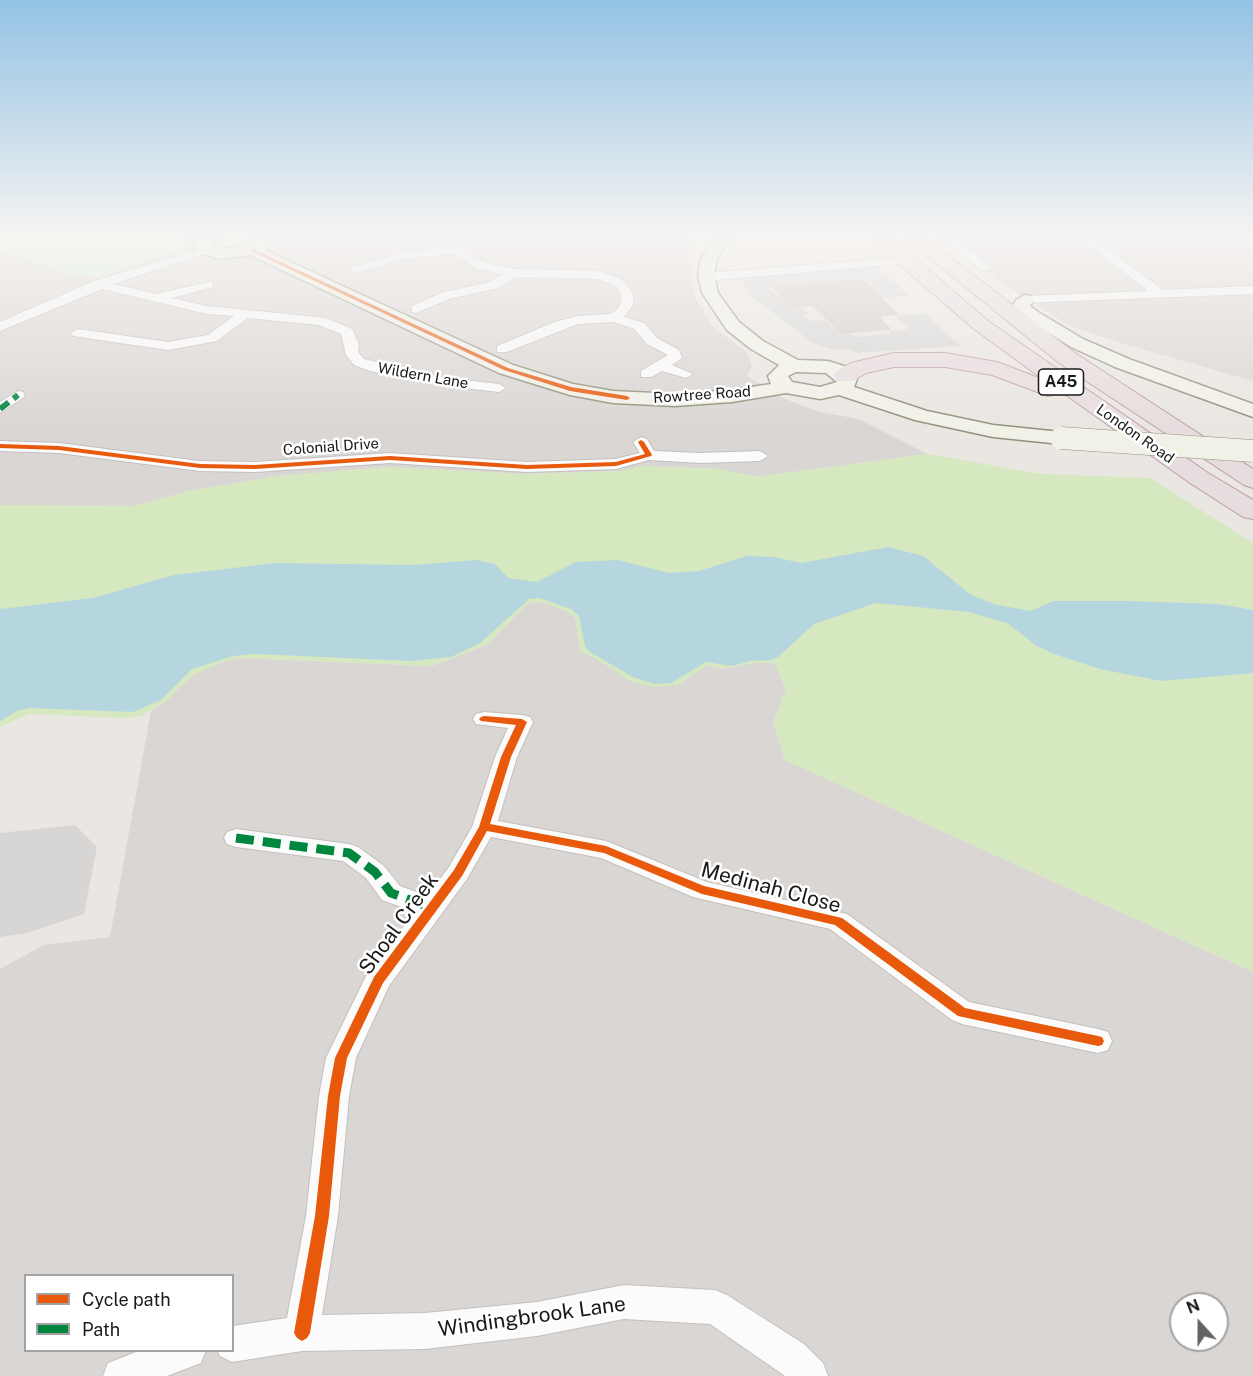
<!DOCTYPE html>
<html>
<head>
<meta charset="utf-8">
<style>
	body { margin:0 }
	#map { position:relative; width:1253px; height:1376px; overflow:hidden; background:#eae7e2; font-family:"Public Sans",sans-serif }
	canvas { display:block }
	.legend { position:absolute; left:24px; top:1274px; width:210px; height:78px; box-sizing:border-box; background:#fff; border:2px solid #a3a3a3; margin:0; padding:8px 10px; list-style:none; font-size:18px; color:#1a1a1a }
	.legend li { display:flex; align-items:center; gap:12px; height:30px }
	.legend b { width:30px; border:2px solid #a3a3a3 }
	.north { position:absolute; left:1169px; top:1292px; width:60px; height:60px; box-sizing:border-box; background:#fff; border:2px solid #a3a3a3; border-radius:50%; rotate:339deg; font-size:16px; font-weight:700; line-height:24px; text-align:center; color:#1a1a1a }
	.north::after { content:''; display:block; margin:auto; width:21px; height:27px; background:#636260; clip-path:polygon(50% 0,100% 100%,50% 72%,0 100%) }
</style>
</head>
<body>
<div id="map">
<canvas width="1253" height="1376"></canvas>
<ul class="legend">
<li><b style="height:8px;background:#e8590c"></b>Cycle path</li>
<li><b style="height:8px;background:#00873e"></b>Path</li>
</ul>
<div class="north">N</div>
</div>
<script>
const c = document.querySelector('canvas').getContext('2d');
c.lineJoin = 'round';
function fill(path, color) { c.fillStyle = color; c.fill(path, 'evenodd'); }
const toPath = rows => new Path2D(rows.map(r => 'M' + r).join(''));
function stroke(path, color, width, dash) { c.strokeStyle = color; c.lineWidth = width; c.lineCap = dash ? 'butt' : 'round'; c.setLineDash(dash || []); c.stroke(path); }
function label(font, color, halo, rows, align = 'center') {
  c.font = font + ' "Public Sans",sans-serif'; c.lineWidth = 5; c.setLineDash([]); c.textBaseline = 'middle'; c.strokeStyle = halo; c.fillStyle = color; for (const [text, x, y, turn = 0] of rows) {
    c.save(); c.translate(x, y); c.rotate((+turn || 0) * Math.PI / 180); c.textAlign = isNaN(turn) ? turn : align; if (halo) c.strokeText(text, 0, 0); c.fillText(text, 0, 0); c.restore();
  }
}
fill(toPath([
	[0,237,692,237,689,259,694,296,714,328,747,352,752,366,747,376,785,399,820,412,859,419,927,454,756,477,718,469,642,466,621,471,523,474,388,467,279,476,189,491,134,506,0,505],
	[938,237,1253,237,1253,381,1121,343,1070,326,1027,300],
	[533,602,543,602,569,612,575,618,581,652,594,657,630,681,678,685,707,665,722,669,753,663,775,662,786,690,773,723,785,760,1253,972,1253,1376,0,1376,0,969,44,945,110,937,151,711,165,702,193,675,221,662,241,658,432,666,488,644,527,604],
	[26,1276,232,1276,232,1350,26,1350],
	[1181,1304,1217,1304,1217,1340,1181,1340]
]), '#d9d6d4');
fill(toPath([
	[230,237,248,238,253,241,243,248,224,249,212,246,215,241],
	[927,454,1042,474,1150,478,1253,543,1253,972,785,760,773,722,786,690,775,663,753,663,722,669,707,665,678,685,652,687,630,681,594,657,581,652,575,618,569,612,543,602,527,604,488,644,432,666,241,658,221,662,193,675,165,702,141,716,125,718,29,714,0,727,0,505,134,506,189,491,279,476,388,467,523,474,621,471,642,466,718,469,756,477]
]), '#d6e8bf');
fill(toPath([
	[0,237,177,237,187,242,182,248,100,278,69,274,0,250]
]), '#cff1ce');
fill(toPath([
	[878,267,909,296,879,298,868,286,873,285,866,279,768,287,790,308,799,307,811,314,803,316,811,321,825,320,839,333,851,333,855,337,889,334,891,331,909,329,896,316,925,313,960,346,856,353,852,350,832,349,813,343,748,294,742,282,756,277],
	[75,825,97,847,84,914,27,933,0,937,0,833]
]), '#d8d6d4');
fill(toPath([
	[888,547,923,556,971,595,997,605,1031,611,1053,601,1129,601,1218,604,1253,610,1253,673,1161,681,1100,669,1054,654,1037,646,1007,623,969,612,876,603,814,624,778,657,771,660,750,661,732,666,706,662,671,683,654,684,633,677,590,652,585,646,579,616,571,609,539,598,529,599,480,643,451,657,411,661,256,654,233,656,192,669,161,700,133,712,29,708,17,711,0,721,0,609,93,598,174,575,275,563,413,565,477,560,495,564,508,578,537,582,576,562,618,560,669,573,699,571,747,556,774,557,801,563]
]), '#b5d6de');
const building = toPath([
	[863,280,897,314,878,316,890,329,841,333,813,305,790,307,773,287,863,280]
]);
fill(building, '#d0cdc9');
stroke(building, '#cdc8c4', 1.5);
const street = toPath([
	[452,237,462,237,461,245,465,253,486,263,514,269,600,271,621,279,631,290,634,299,631,308,624,317,644,323,657,338,679,350,682,358,672,365,693,374,686,378,662,371,651,377,641,377,641,371,668,355,647,344,634,329,614,322,578,324,507,352,497,352,497,346,552,323,577,316,611,314,619,307,622,299,619,291,613,285,598,279,516,277,498,288,449,299,416,313,412,312,412,306,441,293,490,282,503,274,478,269,454,254,402,259,354,273,348,269,401,253,451,247,452,237],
	[626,237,638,237,631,241,627,240,626,237],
	[940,237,952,237,992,268,982,271,940,237],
	[1079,237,1091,237,1163,290,1253,286,1253,294,1021,303,1021,297,1025,296,1148,291,1079,237],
	[205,248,211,251,209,253,113,284,157,294,213,281,213,287,172,298,207,306,326,318,352,329,359,344,358,352,364,359,439,377,499,384,506,388,499,392,439,385,370,371,354,365,346,355,341,334,319,325,248,318,217,341,168,350,73,336,71,333,78,329,168,342,208,335,234,316,207,314,102,289,0,331,0,322,94,281,205,248],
	[906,257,912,261,910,263,707,281,701,277,707,273,906,257],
	[18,391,23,392,25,395,23,398,0,413,0,402,18,391],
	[641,437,647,439,654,451,700,453,760,451,768,456,760,461,700,463,649,460,616,469,527,472,390,463,255,472,200,471,59,453,0,451,0,441,59,443,200,461,255,462,390,453,527,462,615,459,640,453,633,442,641,437],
	[484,712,522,715,530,717,533,722,517,757,498,821,606,841,707,882,847,914,969,1002,1098,1029,1108,1032,1112,1041,1108,1050,1098,1053,962,1024,952,1020,830,929,693,897,601,858,491,837,467,879,389,986,356,1058,349,1096,338,1216,322,1315,425,1313,537,1302,624,1285,715,1290,727,1295,804,1344,823,1363,828,1376,785,1376,710,1324,624,1319,537,1336,425,1349,302,1351,232,1362,220,1356,217,1350,232,1350,232,1326,287,1318,306,1216,319,1096,326,1058,368,972,415,912,382,900,366,878,343,861,236,847,227,844,224,838,227,832,236,829,349,844,358,847,384,866,400,886,427,896,449,867,472,827,495,757,508,728,476,724,473,719,476,714,484,712],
	[141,1350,206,1350,201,1363,167,1376,103,1376,108,1363,141,1350]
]);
const secondary = toPath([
	[201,237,221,237,210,246,219,249,241,247,255,243,258,237,270,237,272,239,265,250,513,365,573,384,613,391,675,394,732,390,771,384,768,376,779,365,751,349,727,330,702,293,698,275,701,259,716,237,730,237,717,259,714,275,718,293,739,322,763,341,798,360,828,361,844,366,857,379,854,387,927,411,993,425,1061,432,1068,434,1072,438,1068,442,1061,444,993,437,915,420,839,395,820,399,786,393,732,402,675,406,613,403,570,395,499,373,250,255,218,259,196,251,193,248,201,237],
	[796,372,826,373,837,382,820,387,792,382,788,376,796,372],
	[1025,295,1031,296,1034,300,1030,306,1038,312,1083,339,1129,359,1253,404,1253,417,1115,367,1071,347,1015,311,1012,307,1016,300,1025,295]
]);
const highway = toPath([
	[872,237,891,237,988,321,1208,473,1253,500,1253,519,1243,517,1190,483,1059,390,1056,394,1048,396,992,375,945,367,894,367,866,373,853,381,837,381,834,376,837,371,851,363,894,353,945,353,997,362,1044,380,974,329,900,265,872,237],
	[904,237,924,237,1075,353,1253,469,1253,488,1244,485,1059,363,904,237]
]);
stroke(street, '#c2c0be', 2);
stroke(secondary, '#91927b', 3);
stroke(highway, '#bf9aa4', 2);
fill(street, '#fcfbfb');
fill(secondary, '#f2f1e8');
fill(highway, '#e8ddde');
const secondaryBridge = toPath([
	[1061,438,1253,451]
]);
stroke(secondaryBridge, '#91927b', 23, []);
stroke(secondaryBridge, '#f2f1e8', 22);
stroke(toPath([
	[0,409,18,395]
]), '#00873e', 6, [11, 6]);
stroke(toPath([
	[236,838,349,853,375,872,391,893,432,908]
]), '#00873e', 9, [18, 9]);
fill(toPath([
	[253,249,508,368,571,387,627,396,630,398,627,400,570,391,504,370,251,251,251,250,253,249],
	[641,440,644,442,652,455,651,456,616,466,527,469,390,460,255,469,200,468,59,450,0,448,0,444,59,446,200,464,255,465,390,456,527,465,616,462,645,454,638,442,641,440],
	[484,716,522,719,527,722,511,757,490,824,606,846,704,886,842,918,965,1008,1098,1036,1102,1037,1104,1041,1102,1045,1098,1046,958,1016,835,925,702,894,604,853,487,831,462,876,383,983,347,1058,340,1096,329,1216,310,1333,307,1338,302,1341,297,1338,294,1333,315,1216,328,1096,335,1058,374,977,454,870,479,827,501,757,516,725,481,721,479,719,481,717,484,716]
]), '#e8590c');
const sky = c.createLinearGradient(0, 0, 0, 429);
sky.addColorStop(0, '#93c2e4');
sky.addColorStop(0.55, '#f6f4f2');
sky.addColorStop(1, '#f6f4f200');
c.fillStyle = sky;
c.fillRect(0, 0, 1253, 429);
label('15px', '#1a1a1a', '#fff', [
	["Wildern Lane",423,376,10],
	["Rowtree Road",702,395,-4],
	["London Road",1135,434,35],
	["Colonial Drive",331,447,-4]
]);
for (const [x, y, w] of [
	[1061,382,45]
]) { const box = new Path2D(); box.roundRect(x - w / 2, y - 13, w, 26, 4.5); c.fillStyle = '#fff'; c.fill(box); stroke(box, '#1a1a1a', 1.5); }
label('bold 16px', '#1a1a1a', null, [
	["A45",1061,382]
]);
label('21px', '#1a1a1a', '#fff', [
	["Medinah Close",771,888,15],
	["Shoal Creek",399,924,-54],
	["Windingbrook Lane",532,1317,-8]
]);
</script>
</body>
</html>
